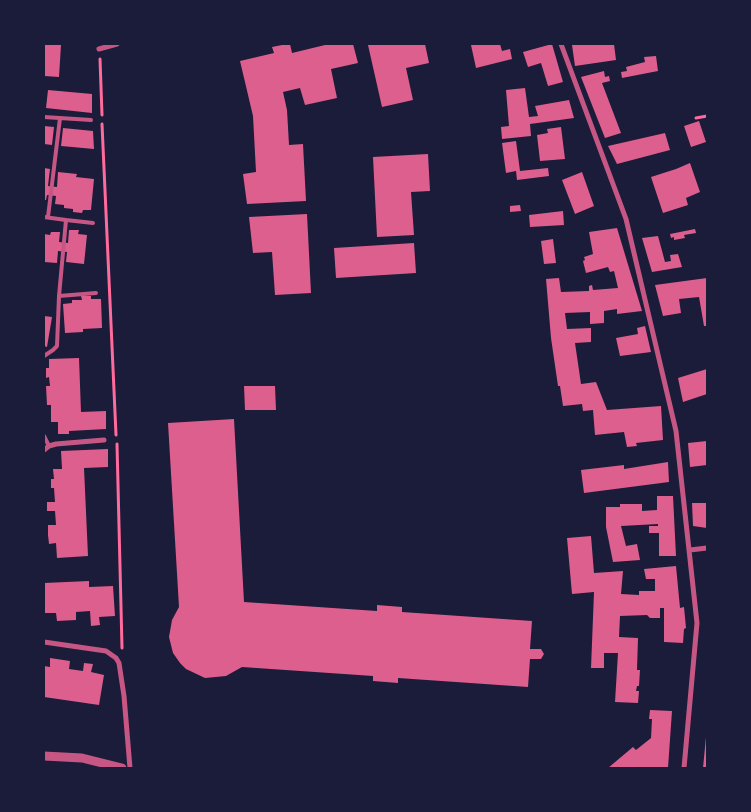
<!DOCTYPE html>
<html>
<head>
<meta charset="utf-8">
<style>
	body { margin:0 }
	#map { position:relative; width:751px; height:812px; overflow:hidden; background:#1b1b3a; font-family:Helvetica,sans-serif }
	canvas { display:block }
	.frame { position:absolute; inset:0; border:45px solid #1b1b3a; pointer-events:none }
</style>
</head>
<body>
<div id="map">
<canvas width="751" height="812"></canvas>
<div class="frame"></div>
</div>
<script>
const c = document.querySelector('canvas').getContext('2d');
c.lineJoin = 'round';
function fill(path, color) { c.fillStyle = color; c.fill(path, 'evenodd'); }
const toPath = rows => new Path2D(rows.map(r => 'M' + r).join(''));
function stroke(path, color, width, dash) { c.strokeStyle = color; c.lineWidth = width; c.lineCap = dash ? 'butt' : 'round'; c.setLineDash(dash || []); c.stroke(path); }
fill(toPath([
	[44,44,61,45,59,77,44,76],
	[287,44,290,44,292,53,325,45,324,44,353,44,358,63,331,69,337,98,305,105,300,88,283,92,287,110,289,145,303,144,306,201,247,204,243,174,256,172,253,116,240,61,274,53,272,47],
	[372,44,425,44,429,63,406,68,413,100,382,107,368,45],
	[476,44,500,44,502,51,510,49,512,59,476,68,471,45],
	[552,44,563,82,548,86,541,63,528,67,523,52],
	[579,44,614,44,616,60,575,66,572,45],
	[656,56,658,71,622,78,621,72,627,71,626,67,645,62,644,57],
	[604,71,605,77,609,76,610,81,602,83,621,133,605,138,581,77],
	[525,88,529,117,538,116,535,106,569,100,574,118,530,124,531,136,502,139,501,127,509,126,506,90],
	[48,90,92,94,92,113,46,108],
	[699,121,706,142,691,147,684,126],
	[44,126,54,127,52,145,44,144],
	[561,127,565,159,540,161,537,135,548,133,547,129],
	[63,128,93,131,94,149,61,146],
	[665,133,670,150,617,164,608,146],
	[516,141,520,171,548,168,549,176,517,180,516,171,506,173,502,143],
	[428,154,430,191,411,192,414,235,377,237,373,157],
	[690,163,700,192,686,198,688,205,663,213,651,177,676,169],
	[44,168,50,169,48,186,57,187,58,172,77,174,76,177,94,179,91,210,83,210,82,213,73,212,73,209,64,208,64,205,55,204,56,196,47,195,46,200,44,200],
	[582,172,594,206,575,214,562,180],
	[520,205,521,211,510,212,510,206],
	[563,211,564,225,530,227,529,215],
	[307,214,311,293,275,295,272,252,253,253,249,217],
	[617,228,642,311,617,314,617,309,604,311,604,323,590,324,590,312,565,313,567,329,591,328,591,342,575,343,581,384,596,382,607,410,661,406,663,440,636,443,637,446,627,447,624,432,595,435,593,410,583,411,582,404,563,406,560,386,558,386,551,338,546,279,559,278,561,292,589,291,589,286,592,285,593,290,618,288,614,271,610,272,608,267,586,273,583,261,585,260,584,257,593,254,589,232],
	[695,229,696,233,684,235,685,238,674,240,674,237,671,238,670,234],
	[69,230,79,230,78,234,87,235,84,264,66,262,67,252,58,251,57,263,44,262,44,234,50,235,51,232,60,232,59,242,68,243],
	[658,236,665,262,671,261,670,255,678,254,682,267,652,272,642,238],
	[553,239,556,263,544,264,541,241],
	[414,243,416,273,336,278,334,248],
	[707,278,707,326,704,326,699,297,679,299,681,313,663,316,655,285],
	[81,296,91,296,91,299,101,299,102,328,83,329,83,332,65,333,63,304,72,303,72,300,82,300],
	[44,316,52,317,47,347,44,346],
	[645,326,651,352,620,356,616,338,638,334,637,328],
	[79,358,81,412,106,411,106,429,69,431,69,434,58,434,58,422,51,422,51,405,47,405,46,386,50,386,49,377,46,378,46,368,49,368,49,359],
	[707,369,707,394,683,402,678,378],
	[244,386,275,386,276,410,245,410],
	[234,419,244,602,377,611,377,605,402,607,402,612,532,621,530,649,541,649,544,654,541,659,530,659,528,687,398,678,398,683,373,681,373,676,242,667,226,676,205,678,186,669,180,663,173,653,169,637,172,620,179,607,168,423],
	[707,441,707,465,690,467,688,443],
	[108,449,108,467,84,468,88,556,57,558,56,543,49,544,48,535,48,525,56,525,55,511,47,511,47,502,55,502,54,488,51,488,51,479,54,479,53,469,62,469,61,451],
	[668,462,669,482,584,493,581,470,624,465,624,469],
	[657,496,673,496,676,556,659,556,659,533,649,533,649,526,658,526,658,524,621,526,626,546,637,544,640,560,613,562,606,527,606,507,620,507,620,504,642,504,642,511,657,510],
	[692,503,707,503,707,528,693,526],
	[591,536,594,573,623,571,621,594,639,595,639,591,655,591,655,579,646,579,644,569,676,566,680,608,684,607,686,628,684,629,683,643,664,642,664,608,660,608,660,618,650,618,647,615,620,616,619,637,638,638,637,670,640,670,639,686,637,686,636,691,639,691,638,703,615,702,618,653,604,653,604,668,591,668,594,592,572,594,567,538],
	[89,581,89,587,113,586,115,616,99,617,100,625,91,626,90,611,76,612,76,620,57,621,56,613,44,613,44,583],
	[50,658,70,661,69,669,83,671,84,663,93,664,91,672,104,675,99,705,44,697,44,666,50,667],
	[650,710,672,711,668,768,608,768,633,747,636,750,651,738,652,719,649,719],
	[706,737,707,737,707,768,703,768]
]), '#dd5f8e');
stroke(toPath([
	[100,59,102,115],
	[696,118,707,116],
	[102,124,116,435],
	[117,444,122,648]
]), '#ff6b9d', 3);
stroke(toPath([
	[44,117,91,120],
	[44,217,66,220,59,296,57,346,53,350,44,356],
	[48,217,60,118],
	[66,220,93,223],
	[59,296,96,293],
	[44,436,49,446]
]), '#c65784', 4);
stroke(toPath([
	[561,44,626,219,676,431,697,623,684,768],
	[99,49,117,44],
	[44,450,49,446,56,444,104,440],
	[690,550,707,548],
	[44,642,106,651,116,658,119,663,124,696,130,768]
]), '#c65784', 5);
stroke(toPath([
	[44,756,82,758,122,768]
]), '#c65784', 9);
</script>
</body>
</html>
